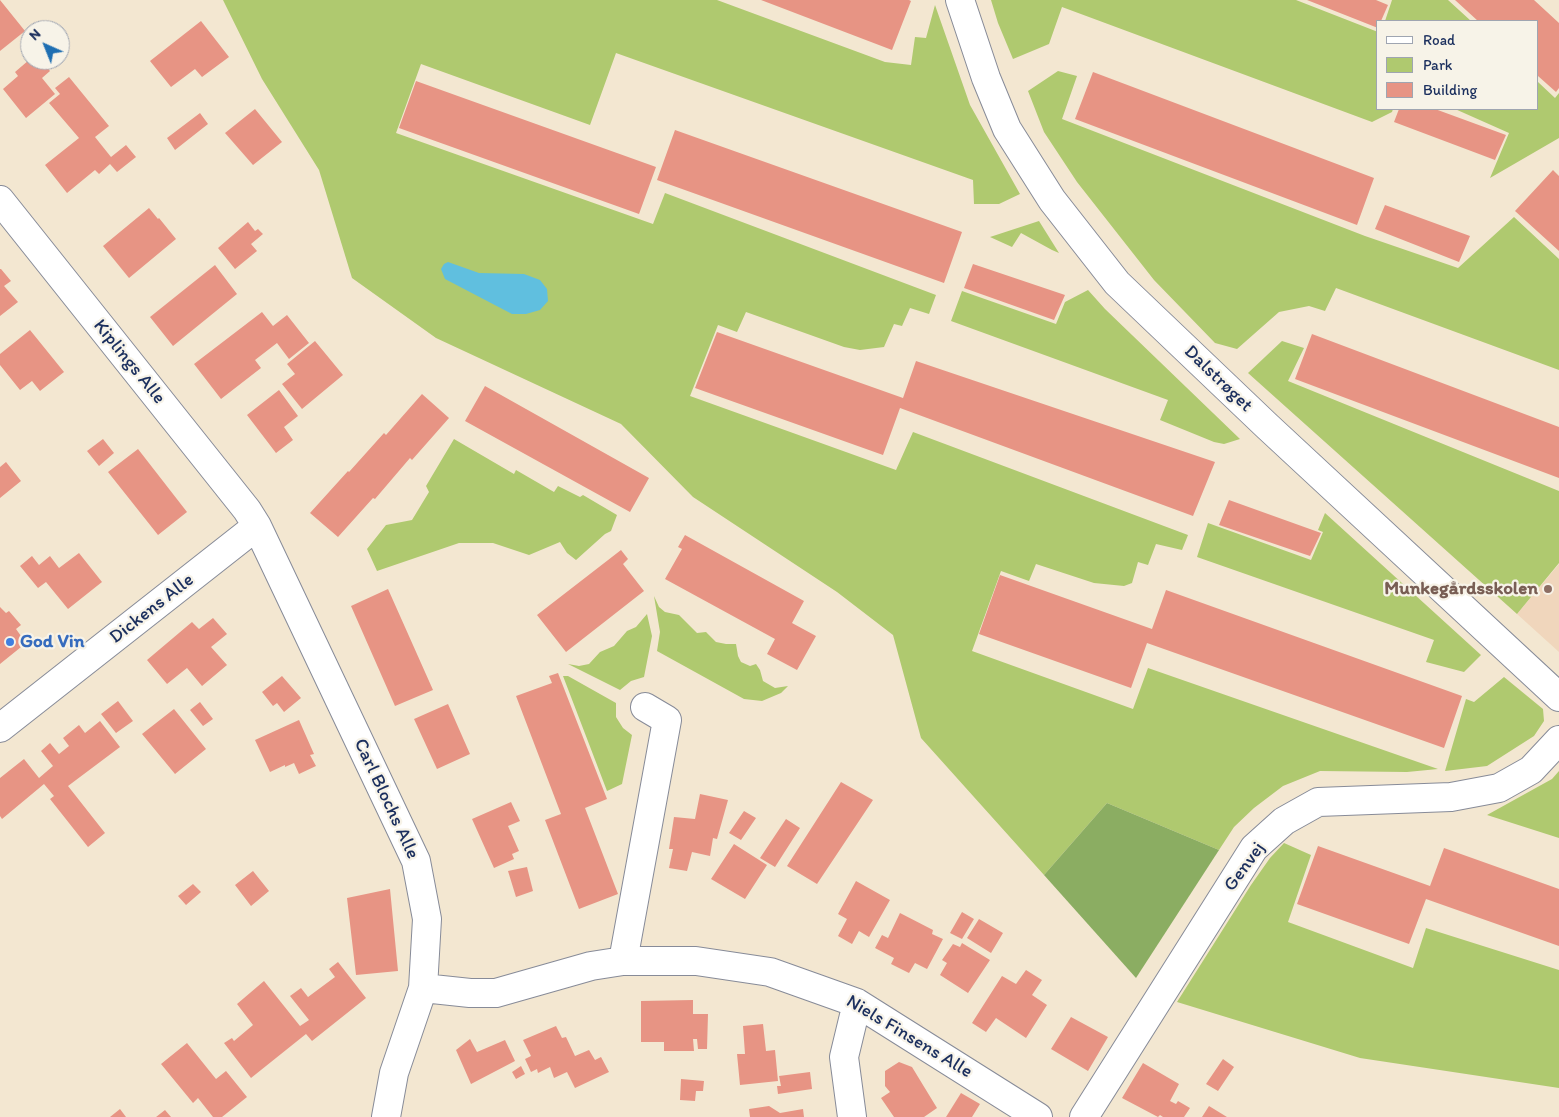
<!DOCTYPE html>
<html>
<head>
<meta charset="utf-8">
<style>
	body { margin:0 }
	#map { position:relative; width:1559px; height:1117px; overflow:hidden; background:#f3e7d1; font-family:Itim,sans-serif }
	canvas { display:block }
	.legend { position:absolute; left:1376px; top:20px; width:162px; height:90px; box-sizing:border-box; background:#f7f3e8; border:1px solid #9fa5b1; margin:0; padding:6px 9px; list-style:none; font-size:15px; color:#1b2f5e }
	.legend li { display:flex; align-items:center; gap:10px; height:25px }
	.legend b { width:25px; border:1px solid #9fa5b1 }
	.north { position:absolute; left:20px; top:20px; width:50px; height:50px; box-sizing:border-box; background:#f7f3e8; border:1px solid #9fa5b1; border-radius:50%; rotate:316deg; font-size:14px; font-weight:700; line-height:20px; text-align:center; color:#1b2f5e }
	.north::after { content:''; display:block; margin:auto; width:18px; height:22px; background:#1f6fb2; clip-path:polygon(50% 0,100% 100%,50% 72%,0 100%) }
</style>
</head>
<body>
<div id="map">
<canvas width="1559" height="1117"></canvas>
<ul class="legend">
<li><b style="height:6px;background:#fff"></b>Road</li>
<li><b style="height:14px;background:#afc96f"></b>Park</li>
<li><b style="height:14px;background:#e79484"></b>Building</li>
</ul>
<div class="north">N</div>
</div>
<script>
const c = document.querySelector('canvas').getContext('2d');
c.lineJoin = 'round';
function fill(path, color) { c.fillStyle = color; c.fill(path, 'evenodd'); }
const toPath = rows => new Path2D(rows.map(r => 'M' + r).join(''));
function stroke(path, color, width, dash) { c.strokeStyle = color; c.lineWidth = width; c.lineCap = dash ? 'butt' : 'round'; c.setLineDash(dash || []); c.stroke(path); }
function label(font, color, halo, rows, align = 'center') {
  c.font = font + ' Itim,sans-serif'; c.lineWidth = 4.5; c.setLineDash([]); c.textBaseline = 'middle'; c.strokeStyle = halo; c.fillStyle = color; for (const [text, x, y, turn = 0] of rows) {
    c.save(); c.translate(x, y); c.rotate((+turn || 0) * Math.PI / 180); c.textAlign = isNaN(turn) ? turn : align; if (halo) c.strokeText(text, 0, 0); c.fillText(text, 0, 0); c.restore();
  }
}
fill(toPath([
	[1559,564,1559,652,1517,614]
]), '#f0d6bc');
fill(toPath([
	[223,0,717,0,885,62,911,65,915,37,926,38,935,5,970,105,1020,194,999,204,974,204,973,180,616,53,590,125,421,64,396,133,653,224,665,193,936,295,929,314,910,308,902,326,894,324,884,347,860,350,844,347,746,312,737,332,718,325,690,396,896,470,913,432,1188,535,1182,550,1156,544,1148,565,1138,562,1132,583,1124,586,1094,583,1036,564,1029,581,1001,571,972,651,1133,709,1148,668,1438,769,1407,772,1320,771,1283,786,1254,808,1234,827,1219,850,1107,803,1044,875,921,738,893,635,837,592,693,497,621,424,436,338,352,278,319,170,262,79],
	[991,0,1296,0,1378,32,1378,109,1393,109,1392,112,1372,122,1062,7,1049,44,1013,59,998,23],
	[1392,0,1448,0,1471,21,1385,21],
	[1058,71,1077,76,1062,119,1365,236,1458,268,1514,217,1559,259,1559,370,1336,288,1325,311,1309,306,1279,312,1237,349,1215,343,1154,280,1077,182,1044,132,1028,91],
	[1538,82,1555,98,1559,93,1559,138,1490,178,1509,133,1455,109,1538,109],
	[1039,221,1059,253,1052,250,1021,233,1012,247,990,237],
	[1088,290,1105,309,1240,439,1224,444,1214,442,1160,420,1168,400,951,321,962,291,1056,324,1065,302],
	[1282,341,1304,348,1288,381,1559,491,1559,563,1517,614,1248,373],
	[454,439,514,474,516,470,554,492,558,486,580,497,583,495,617,515,611,531,605,534,576,560,567,553,560,542,529,555,493,543,459,543,377,571,367,549,386,525,412,520,429,492,426,486],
	[1325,513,1481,655,1464,672,1426,662,1434,640,1197,557,1208,523,1311,560,1323,532,1318,530],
	[654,596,659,607,665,612,679,615,697,633,706,632,716,642,726,644,736,644,738,656,741,662,750,666,756,664,760,670,763,681,775,688,788,686,781,693,762,701,744,699,657,651,660,632],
	[647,614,652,636,644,677,631,681,620,690,568,664,579,666,589,664,600,652,614,646,627,631,636,627],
	[563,676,568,676,616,703,616,717,623,728,632,735,622,784,607,791],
	[1504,677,1543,709,1544,721,1534,736,1487,766,1445,771,1466,699,1474,702],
	[1559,771,1559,838,1487,815,1552,779],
	[1284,843,1311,855,1288,922,1413,968,1426,928,1559,970,1559,1088,1360,1058,1177,1002,1251,885,1270,858]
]), '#afc96f');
fill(toPath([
	[1107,803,1219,850,1136,978,1044,875]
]), '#8bad62');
fill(toPath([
	[448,262,479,273,524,274,540,280,547,289,548,301,540,310,526,314,512,314,445,279,441,269,444,264]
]), '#60bfdf');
fill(toPath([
	[0,0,25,31,0,51],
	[761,0,909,0,911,1,892,50],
	[1307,0,1376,0,1388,5,1381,21,1378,21,1378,28],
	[1455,0,1534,0,1559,23,1559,88,1556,92,1538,76,1538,21,1478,21],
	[201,21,229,57,202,77,195,69,171,87,150,61],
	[29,60,41,60,50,71,42,78,55,94,26,118,3,89,18,76,15,72],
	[1093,72,1374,178,1357,225,1075,119],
	[69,77,109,126,95,137,111,157,126,145,136,157,117,172,110,164,99,174,95,170,67,193,45,165,79,138,49,103,60,94,55,88],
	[416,81,656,167,639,214,399,128],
	[255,109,282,142,253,165,225,133],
	[1399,109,1435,109,1506,135,1495,160,1394,122],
	[200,113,208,124,175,150,167,138],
	[675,130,962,232,944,283,657,180],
	[1553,170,1559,176,1559,251,1515,211],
	[1385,205,1470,236,1459,262,1375,229],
	[149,208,158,219,159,218,176,239,129,278,103,246],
	[248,222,255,231,258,229,263,234,251,244,257,251,235,269,218,248],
	[973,264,1065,295,1054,320,964,288],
	[215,265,237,294,173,346,150,317],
	[0,269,1,269,11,281,4,286,18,302,0,316],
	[262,312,273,326,287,315,309,343,289,359,277,343,255,360,261,368,221,399,194,364],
	[30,330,64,372,40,391,32,381,20,390,0,365,0,354],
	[717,332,903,398,916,361,1215,462,1193,516,900,408,883,455,695,388],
	[1312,334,1559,427,1559,478,1295,379],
	[315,341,343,375,302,409,282,384,295,374,287,364],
	[485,386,649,478,630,512,465,421],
	[279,390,298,416,284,427,293,440,276,453,247,415],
	[422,394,449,418,412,460,410,458,375,499,373,498,338,537,310,513,348,471,349,472,384,433,386,435],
	[103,439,114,453,99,466,87,451],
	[138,449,187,512,158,535,108,472],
	[6,462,21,481,0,498,0,467],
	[1229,500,1321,533,1310,556,1219,525],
	[685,535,804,601,792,623,816,636,797,670,767,654,775,639,665,579,682,549,678,547],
	[621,550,628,559,623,564,644,591,566,652,537,615],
	[79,553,102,582,68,609,46,582,38,588,20,566,32,556,39,565,50,556,59,568],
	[1000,575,1152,629,1166,590,1462,696,1444,748,1147,643,1131,688,979,634],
	[388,589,433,690,395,706,351,606],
	[0,607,6,613,9,611,21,625,16,629,26,643,0,664],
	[213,618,227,634,211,647,227,665,202,686,187,668,167,684,147,660,192,622,199,629],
	[558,673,607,799,585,808,618,894,579,909,545,820,561,814,516,696,552,683,549,676],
	[282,676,301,698,284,712,277,703,273,706,262,692],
	[118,701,133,721,116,733,101,714],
	[200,702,213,719,203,726,190,710],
	[448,704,470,754,437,769,414,719],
	[174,709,206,749,175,774,142,734],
	[299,720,314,754,310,755,316,766,299,774,294,763,285,767,285,765,270,772,255,740],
	[100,721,120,747,68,786,105,833,88,847,50,799,54,796,44,784,2,819,0,816,0,778,24,759,39,778,53,766,41,751,50,743,59,754,69,746,63,738,79,725,85,733],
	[841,782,873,800,817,884,787,866],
	[700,794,728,800,717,839,713,838,710,856,692,852,687,871,669,868,673,849,669,849,674,817,695,819],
	[511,802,520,821,508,826,519,851,512,854,514,859,494,868,472,819],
	[744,811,756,818,741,840,729,833],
	[786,819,800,828,775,867,760,858],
	[734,844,767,865,745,899,711,879],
	[1318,846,1430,886,1444,848,1559,889,1559,946,1426,899,1409,944,1297,904],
	[527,867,533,891,516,897,508,871],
	[253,871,269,891,251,906,235,885],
	[856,881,890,900,869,937,859,931,852,944,838,936,847,919,838,914],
	[193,884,201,892,186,905,178,896],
	[390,889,398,971,356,975,347,898],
	[962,912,974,919,962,939,950,933],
	[900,913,933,930,932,934,943,939,927,969,915,963,909,973,891,964,894,958,875,948,882,935,888,938],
	[979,919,1003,933,991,953,967,938],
	[962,943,990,960,968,993,940,975,947,963,942,960,953,944,960,947],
	[338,962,366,998,312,1041,306,1034,251,1078,224,1043,232,1038,234,1041,253,1025,237,1004,264,981,300,1026,309,1020,290,996,301,988,308,997,335,977,329,969],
	[1026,970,1042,980,1032,995,1047,1005,1026,1038,996,1018,986,1032,972,1023,1002,976,1016,984],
	[693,1000,693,1014,708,1014,707,1049,698,1049,697,1039,693,1039,694,1051,664,1051,664,1042,641,1042,641,1001],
	[1071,1017,1108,1037,1088,1071,1051,1049],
	[763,1024,766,1051,775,1050,778,1081,740,1085,737,1054,745,1054,743,1026],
	[556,1026,562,1038,566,1037,575,1056,589,1050,595,1060,601,1057,609,1072,575,1088,567,1072,554,1078,550,1067,538,1073,537,1069,531,1072,525,1059,531,1056,523,1040],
	[470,1039,477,1052,505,1040,515,1061,471,1084,456,1050],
	[187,1043,216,1079,226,1071,247,1097,222,1117,213,1117,198,1098,193,1103,161,1064],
	[1223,1059,1234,1067,1218,1091,1206,1084],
	[899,1062,912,1067,937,1108,924,1117,894,1117,881,1098,890,1092,885,1086,885,1071],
	[1143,1063,1179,1084,1170,1101,1176,1104,1178,1101,1190,1108,1184,1117,1163,1117,1160,1115,1158,1117,1122,1098],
	[521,1066,525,1074,516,1079,512,1072],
	[810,1072,812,1089,778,1094,777,1086,781,1086,779,1076],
	[681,1079,704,1081,703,1091,696,1091,695,1101,680,1100],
	[961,1093,980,1104,972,1117,946,1117],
	[769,1106,780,1113,803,1109,804,1117,750,1117,749,1109],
	[1209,1106,1227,1117,1202,1117],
	[120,1109,126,1117,110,1117],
	[165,1110,171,1117,156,1117]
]), '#e79484');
const minor = toPath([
	[960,0,986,78,1007,129,1052,200,1117,283,1267,426,1559,697],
	[0,200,247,510,257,526,416,861,427,919,423,988,394,1073,386,1117],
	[0,728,257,526],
	[623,961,667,720,645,707],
	[423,988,470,993,496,993,591,966,623,961,696,961,770,972,857,1003,1038,1117],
	[852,1117,844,1057,857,1003],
	[1084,1117,1254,848,1284,821,1318,802,1451,797,1499,788,1531,770,1559,740]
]);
stroke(minor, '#878b98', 30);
stroke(minor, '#fff', 28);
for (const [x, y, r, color] of [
	[1548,589,5,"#8d6e63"],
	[10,642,5,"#3f7fe0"]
]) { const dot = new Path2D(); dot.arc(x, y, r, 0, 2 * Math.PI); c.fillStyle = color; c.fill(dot); stroke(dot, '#f7f3e8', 2); }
label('19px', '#1b2f5e', '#f7f3e8', [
	["Kiplings Alle",129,362,51],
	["Dalstrøget",1218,379,44],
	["Dickens Alle",152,609,-38],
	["Carl Blochs Alle",386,799,65],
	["Genvej",1245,867,-54],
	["Niels Finsens Alle",909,1037,31]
]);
label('bold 19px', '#785e54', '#f7f3e8', [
	["Munkegårdsskolen",1538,589]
], 'right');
label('bold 19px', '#366cbe', '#f7f3e8', [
	["God Vin",20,642]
], 'left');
</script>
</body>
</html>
